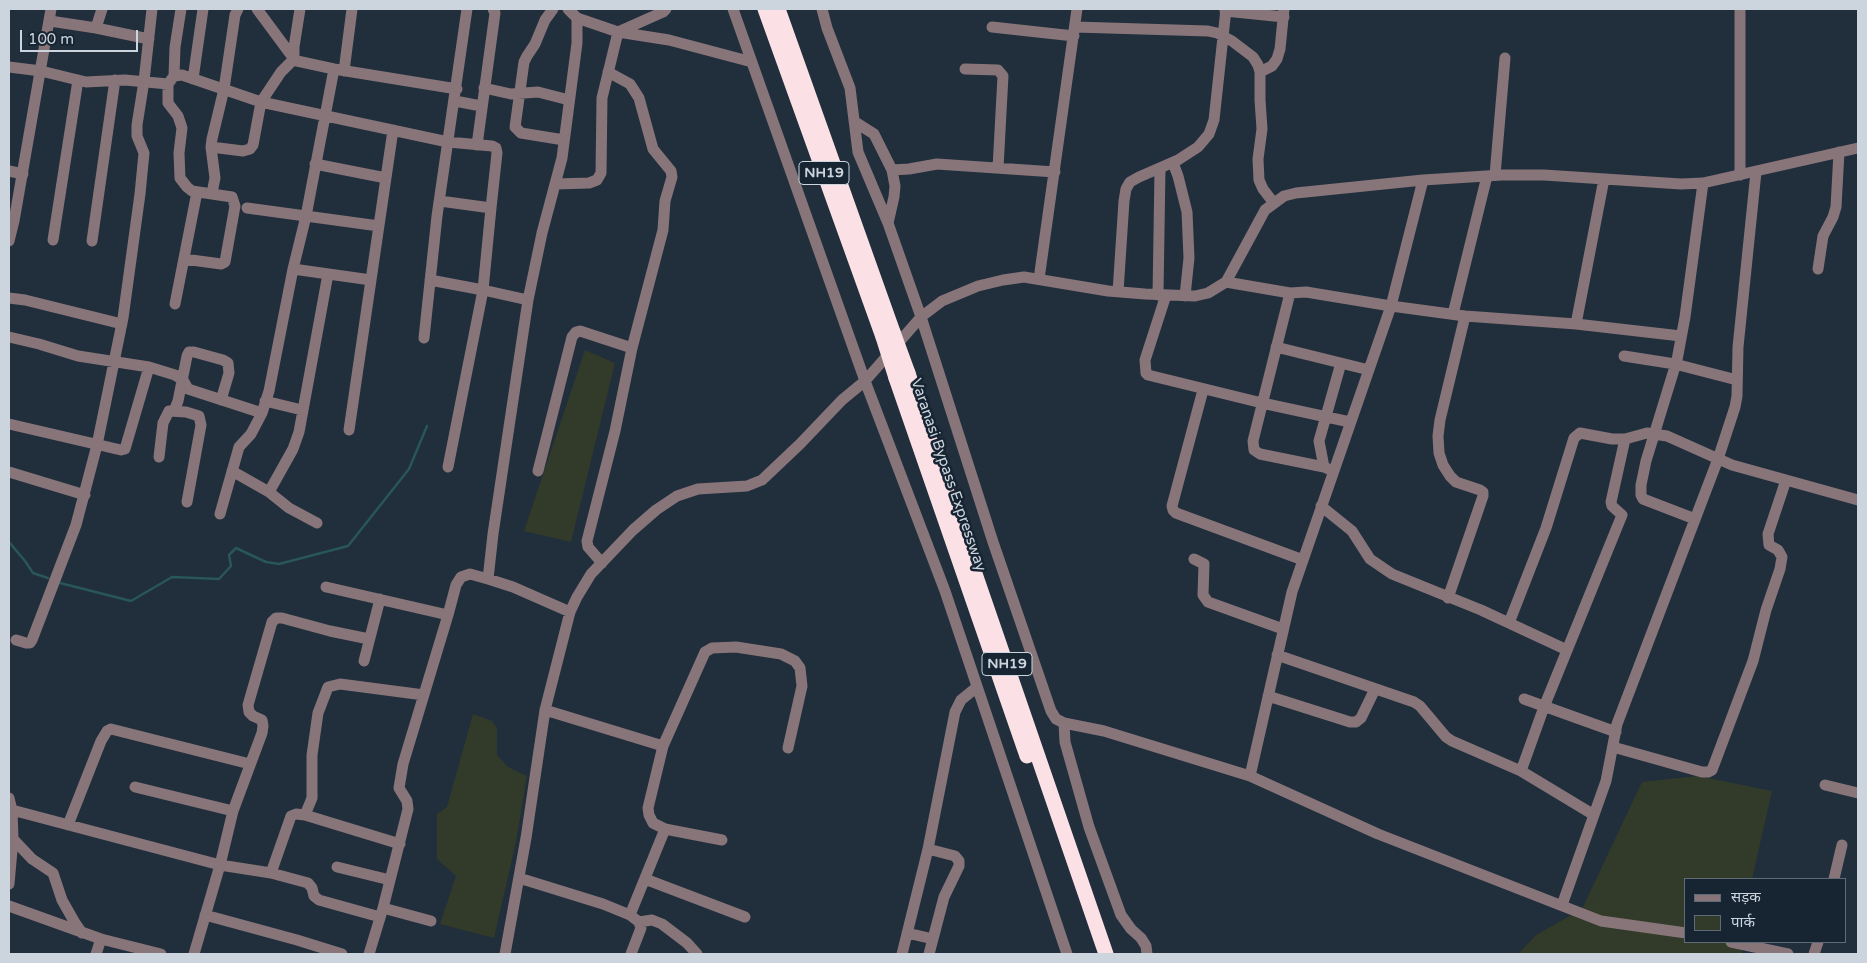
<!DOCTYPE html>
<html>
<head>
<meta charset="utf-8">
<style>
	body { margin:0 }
	#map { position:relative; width:1867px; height:963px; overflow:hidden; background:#212e3c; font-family:"Varela Round","Noto Sans Devanagari",sans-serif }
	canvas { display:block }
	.frame { position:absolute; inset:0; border:10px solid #ccd5de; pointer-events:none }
	.legend { position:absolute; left:1684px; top:878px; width:162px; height:65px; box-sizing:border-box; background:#172432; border:1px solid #5f6b77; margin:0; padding:6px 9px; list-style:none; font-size:15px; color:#ccd5de }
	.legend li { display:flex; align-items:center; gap:10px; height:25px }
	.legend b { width:25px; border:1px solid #5f6b77 }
	.scale { position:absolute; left:20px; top:30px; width:118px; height:22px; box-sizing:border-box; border:2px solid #ccd5de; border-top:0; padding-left:6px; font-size:15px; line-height:18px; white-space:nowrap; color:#ccd5de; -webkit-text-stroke:4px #172432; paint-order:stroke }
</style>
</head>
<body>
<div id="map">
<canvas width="1867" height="963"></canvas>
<div class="frame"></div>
<ul class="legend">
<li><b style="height:6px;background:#877579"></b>सड़क</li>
<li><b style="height:14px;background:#323b29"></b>पार्क</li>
</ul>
<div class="scale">100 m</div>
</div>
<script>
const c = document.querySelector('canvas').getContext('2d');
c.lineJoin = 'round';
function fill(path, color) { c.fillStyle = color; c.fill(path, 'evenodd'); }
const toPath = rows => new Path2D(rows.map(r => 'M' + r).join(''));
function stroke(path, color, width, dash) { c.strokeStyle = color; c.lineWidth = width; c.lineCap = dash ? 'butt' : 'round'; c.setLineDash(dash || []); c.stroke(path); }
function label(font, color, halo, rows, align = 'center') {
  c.font = font + ' "Varela Round",sans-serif'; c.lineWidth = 5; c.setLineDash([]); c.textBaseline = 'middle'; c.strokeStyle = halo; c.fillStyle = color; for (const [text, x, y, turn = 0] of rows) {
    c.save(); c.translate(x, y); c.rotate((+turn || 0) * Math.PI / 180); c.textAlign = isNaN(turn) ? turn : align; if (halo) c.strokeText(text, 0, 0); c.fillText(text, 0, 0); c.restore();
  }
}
fill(toPath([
	[585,350,615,363,571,542,524,531],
	[473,714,492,721,497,728,497,755,508,767,527,776,516,842,494,938,440,924,456,876,437,859,437,814,447,807],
	[1698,776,1772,791,1752,879,1686,879,1686,942,1741,942,1742,954,1518,954,1536,935,1582,909,1642,782]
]), '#323b29');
stroke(toPath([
	[9,542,25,561,33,573,48,578],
	[60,583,131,601,172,577,219,579,231,566,229,555,236,548,266,562,279,564,348,546,409,469,427,426]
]), '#285659', 2.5);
stroke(toPath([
	[300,9,294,47,294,59,297,61,334,69,457,89],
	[553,9,545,20,535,44,527,56,524,62,515,127,521,133,564,140],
	[733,9,865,381,945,591,1067,954],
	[822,9,827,28,850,88,858,152,888,223,921,317,993,542,1051,711,1056,719,1064,723,1104,731,1250,776,1292,592,1391,306,1423,180],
	[1740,9,1740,175],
	[1225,11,1284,17],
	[577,18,618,32,669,40,752,62],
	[50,21,96,28,149,39],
	[992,27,1074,36],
	[1075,27,1208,31,1217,33,1232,41,1253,57,1258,65,1260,72,1260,100,1262,129,1258,159,1259,180,1263,189,1273,202],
	[96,28,102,9],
	[9,67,41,71,86,82,125,80,168,84,174,76,182,75,261,102,448,142,492,146,496,148,497,153,491,208],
	[965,69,998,70,1003,76,998,168],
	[344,71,352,9],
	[1260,72,1272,66,1277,59,1280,49,1284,9],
	[174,76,175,47,181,9],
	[193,79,203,9],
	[168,84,168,103,178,116,182,128,179,153,180,178,187,187,192,191,232,197,235,206,225,262,221,264,184,259],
	[484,88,511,94,538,92,569,100],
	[455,101,481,106],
	[855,122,874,134,892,170,895,186,894,197,888,223],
	[477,145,495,13,493,9],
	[211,147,243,151,250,149,253,145,261,102,281,72,294,59,257,9],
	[1173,163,1178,176,1187,212,1189,258,1185,296],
	[315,164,386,178],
	[892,170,909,169,937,164,1055,172],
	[9,171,23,174],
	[1495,175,1505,58],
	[556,184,589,183,597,180,601,173,602,98,618,32,663,12,666,9],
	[212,193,215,178,211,147,212,139,224,89,235,15,238,9],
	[440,201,491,208,483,290,528,300,493,534,488,579,513,587,570,612],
	[247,208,379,226],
	[53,240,78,80],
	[9,241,14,221,51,9],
	[92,241,115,80],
	[293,269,371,280,393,130],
	[1818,269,1823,236,1833,217,1836,207,1839,152],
	[1039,279,1077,9],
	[430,280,483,290,448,467],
	[1226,282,1290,293,1253,441,1254,450,1260,454,1324,467,1333,471],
	[1118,292,1124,201,1126,189,1130,182,1139,177,1178,160,1198,147,1209,134,1214,120,1226,9],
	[1290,293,1306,292,1391,306,1465,316,1576,324,1681,336],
	[1158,295,1160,169],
	[1166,295,1145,360,1146,373,1148,375,1262,403,1350,422],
	[9,298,25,300,122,324],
	[528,300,542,233,562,158,577,43,577,18,568,9],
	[175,304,197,192],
	[1453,314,1487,176],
	[1576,324,1604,179],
	[9,337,39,344,78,356,149,367,175,375,183,380,188,389,262,413],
	[424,338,437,216,467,9],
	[1276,347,1369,370],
	[1624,356,1675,364,1737,380],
	[1203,390,1172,506,1173,510,1176,513,1303,560],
	[265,401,302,410],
	[174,411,178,401,187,356,189,352,194,352,223,360,228,363,229,373,221,400],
	[9,424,121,450,125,449,149,367],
	[349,430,371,280],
	[159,457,163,423,169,411,186,412,199,416,201,425,187,502],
	[1324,467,1319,441,1341,363],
	[232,471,269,492,289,508,317,523],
	[538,471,572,337,576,332,580,331,632,348],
	[9,472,85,495],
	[269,492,293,449,299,432,328,274],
	[1321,506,1352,531,1370,559,1392,574,1481,610,1567,650],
	[220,514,239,447,251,434,262,413,269,391,293,269,306,216,334,69],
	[1695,519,1643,499,1641,495,1641,485,1646,461,1677,360,1685,317,1703,183],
	[1194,559,1204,564,1203,595,1208,602,1283,629],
	[602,563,588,547,587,541,615,431,632,348,663,230,665,201,672,177,671,171,653,149,639,98,630,84,608,72],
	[326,587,448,615,456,585,461,577,470,574,488,579],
	[1448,598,1483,496,1483,492,1480,490,1456,482,1450,476,1443,465,1439,453,1438,436,1440,420,1465,316],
	[1509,623,1546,528,1574,438,1580,433,1612,439,1625,439,1647,433,1667,436,1732,465,1858,500],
	[16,640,26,643,30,643,32,640,76,525,97,445,123,318,140,194,144,153,137,136,137,125,144,81,152,9],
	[1277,655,1414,702,1420,706,1446,737,1452,741,1521,771,1594,815],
	[364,661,380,599],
	[1268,696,1350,722,1356,722,1361,718,1375,689],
	[1524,699,1616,732],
	[545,710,663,746],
	[1064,723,1065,742,1089,827,1121,915,1131,929,1141,938,1146,946,1147,954],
	[1613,747,1702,772,1708,772,1712,770,1753,661,1766,610,1780,569,1782,557,1778,550,1769,545,1768,534,1786,480],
	[1521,771,1544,707,1622,515,1612,506,1611,502,1625,439],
	[1250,776,1378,834,1601,921,1686,933],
	[1825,785,1858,793],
	[135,787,233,811,220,865,271,873,308,883,312,888,314,896,319,900,380,917],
	[9,798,12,810,13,839,9,884],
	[12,810,220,865,194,954],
	[233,811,262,733,263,726,262,720,253,716,249,712,248,705,272,622,276,618,282,618,330,631,369,639],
	[305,815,400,844],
	[68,825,101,741,107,731,111,729,250,764],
	[13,839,32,859,53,873,62,900,75,923,82,933],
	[722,840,665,829,653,823,649,815,648,808,663,746,705,652,712,648,736,647,781,654,795,661,800,668,802,686,788,748],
	[928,849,955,856,959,861,959,866,944,897,929,954],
	[337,867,390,880],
	[271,873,291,816,296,814,305,815,312,798,312,755,318,713,328,687,340,684,424,695],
	[519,878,603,904,630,915,639,922,641,928,631,954],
	[645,879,745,917],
	[1834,879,1842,845],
	[1562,905,1606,781,1617,724,1718,459,1735,407,1737,396,1738,347,1756,172],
	[9,906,101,939,161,954],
	[383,908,431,921],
	[205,915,297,940,342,954],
	[630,915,665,829],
	[639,922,652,920,662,924,687,943,697,954],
	[907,933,933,939],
	[1731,942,1788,954],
	[96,954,101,939],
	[369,954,383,908,408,809,407,801,399,788,403,764,448,615],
	[505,954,526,838,545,710,570,612,577,597,591,574,633,530,656,510,677,496,698,489,747,486,762,480,800,444,842,400,865,381,921,317,942,301,978,286,1003,280,1024,277,1108,291,1145,294,1195,296,1208,293,1226,282,1265,210,1284,196,1296,193,1423,180,1502,175,1544,175,1681,184,1703,183,1858,148],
	[902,954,928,849,955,712,961,700,977,687],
	[1814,954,1818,942]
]), '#877579', 11);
stroke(toPath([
	[765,9,883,337],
	[778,9,893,332],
	[908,373,949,498,1106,954],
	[896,378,1027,756]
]), '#fbe0e5', 15);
stroke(toPath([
	[893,332,908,373],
	[883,337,896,378]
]), '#fbe0e5', 15);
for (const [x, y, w] of [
	[824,173,50],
	[1007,664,50]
]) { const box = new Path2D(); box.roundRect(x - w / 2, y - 11.5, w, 23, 4); c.fillStyle = '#172432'; c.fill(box); stroke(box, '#ccd5de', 1); }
label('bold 14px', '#ccd5de', null, [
	["NH19",824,173],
	["NH19",1007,664]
]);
label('15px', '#ccd5de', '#172432', [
	["Varanasi Bypass Expressway",948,475,71]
]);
</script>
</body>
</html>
